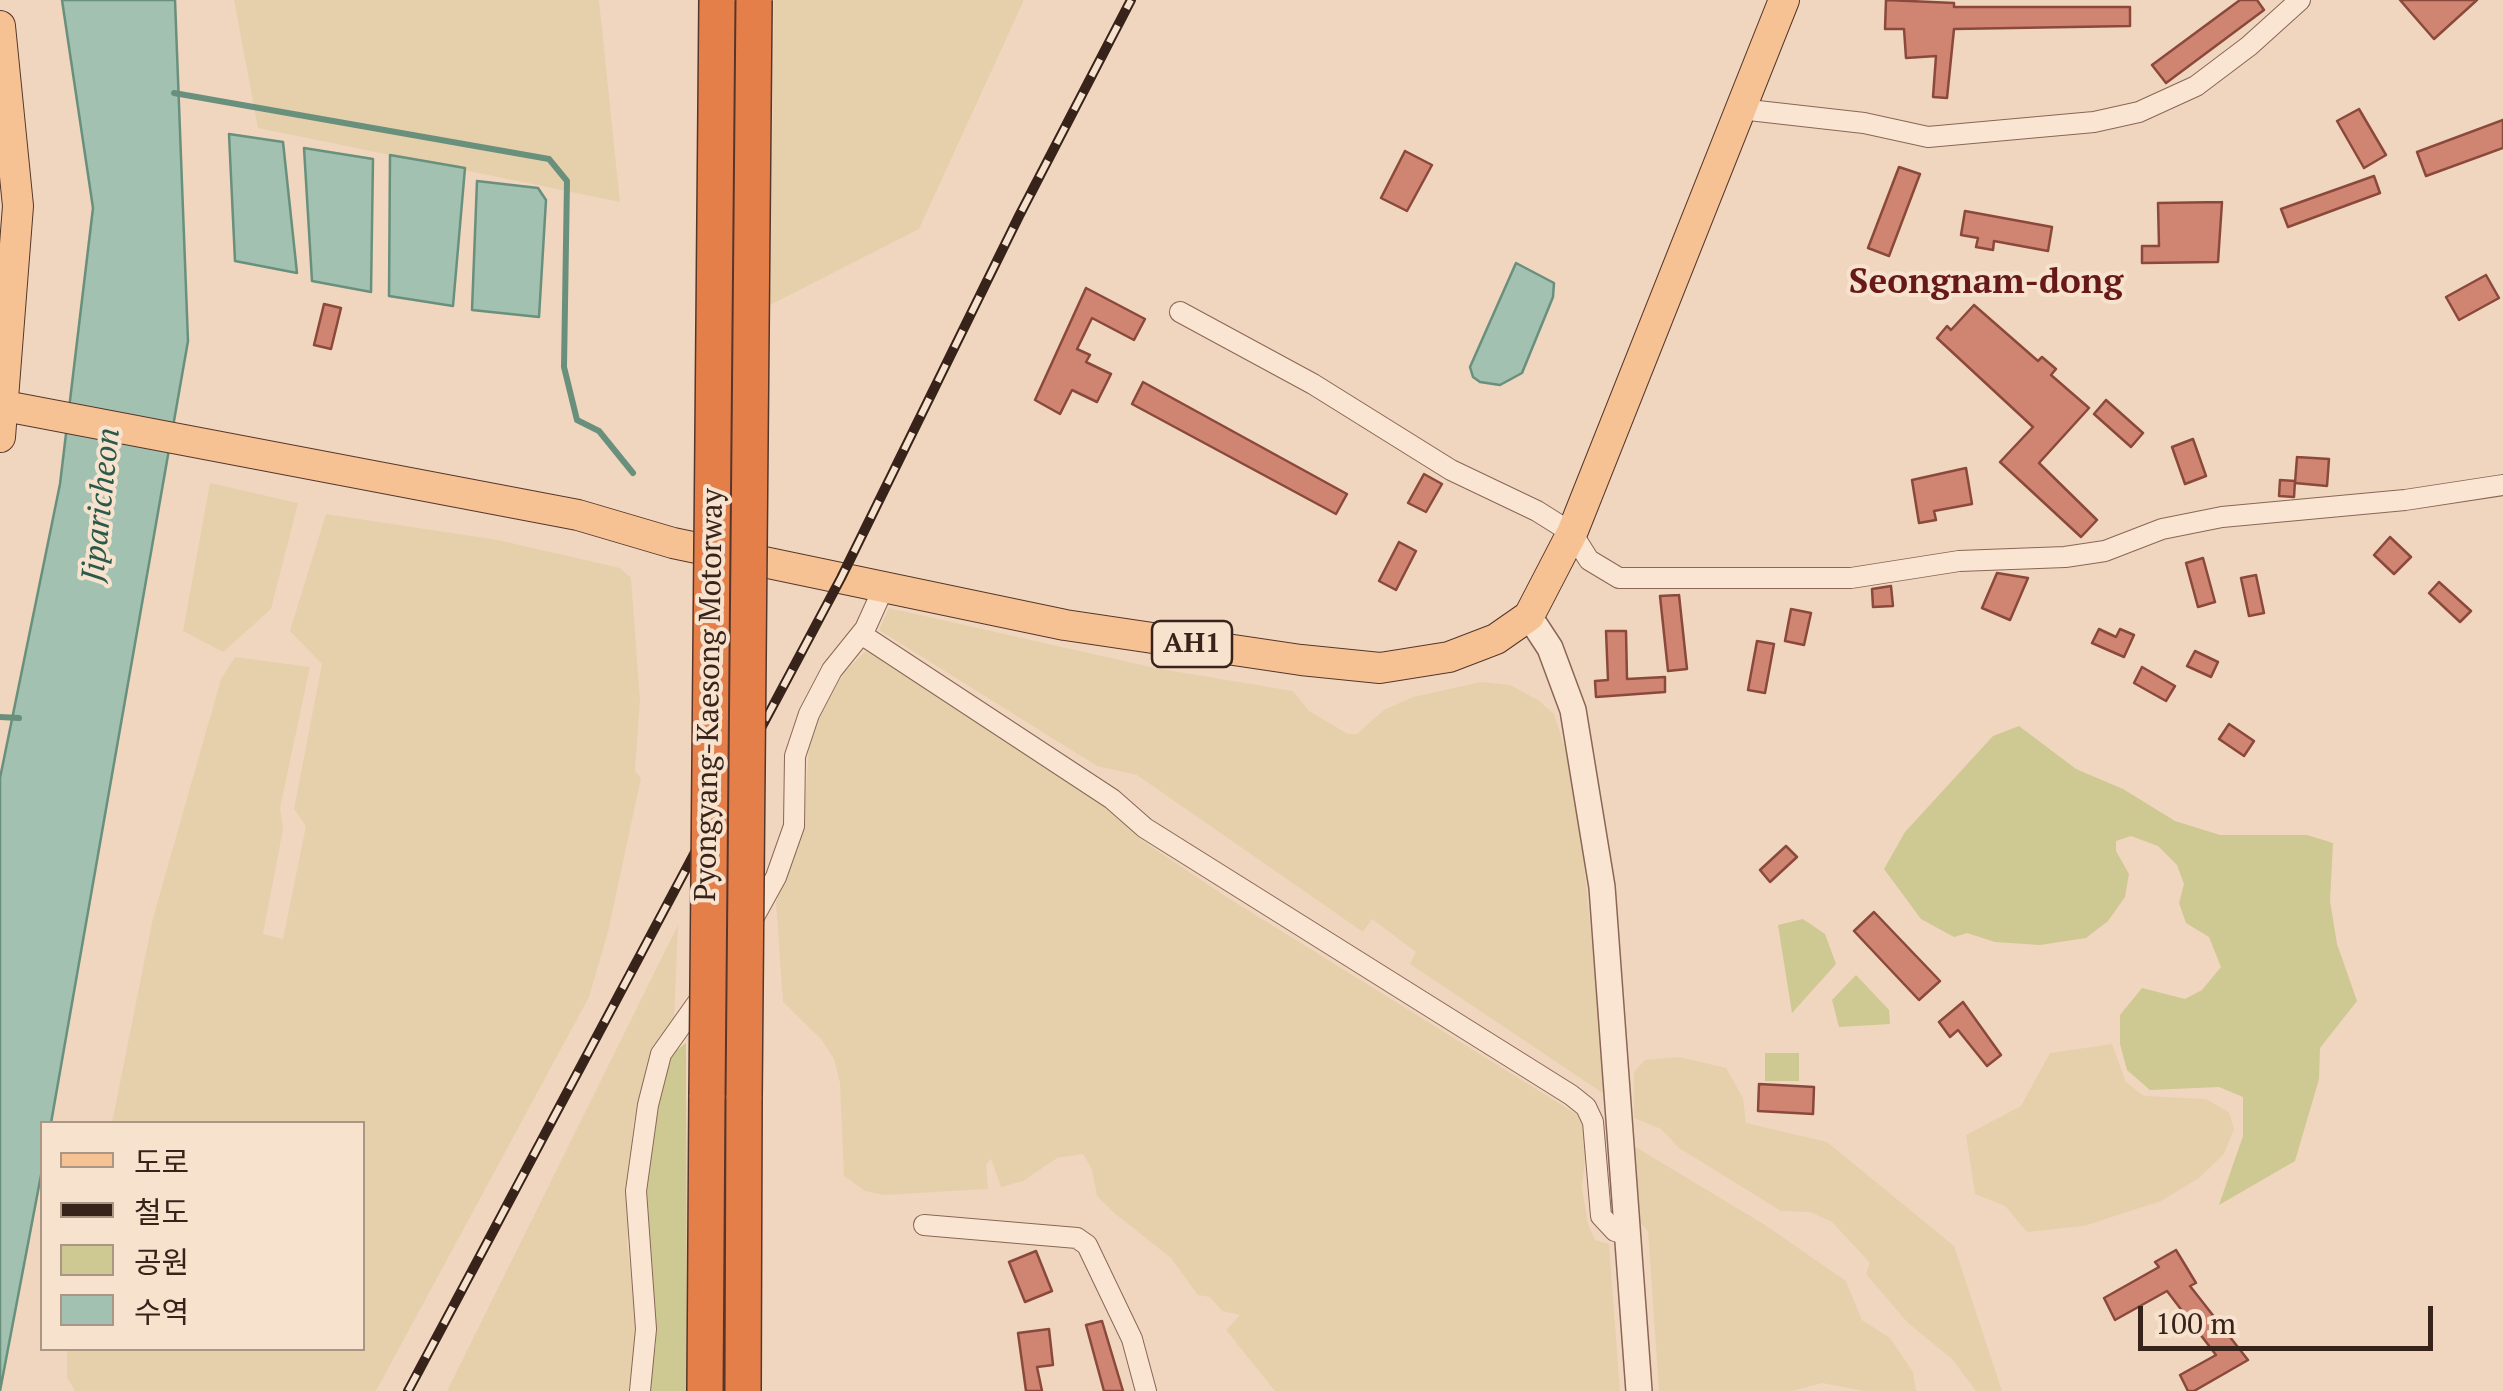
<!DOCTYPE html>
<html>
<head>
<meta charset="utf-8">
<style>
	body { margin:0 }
	#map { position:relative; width:2503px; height:1391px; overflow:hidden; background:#f0d6be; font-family:"PT Serif","Noto Sans KR",serif }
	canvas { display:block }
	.legend { position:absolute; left:40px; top:1121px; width:325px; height:230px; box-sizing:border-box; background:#f7e2ce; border:2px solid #ab9686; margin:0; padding:12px 18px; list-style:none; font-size:30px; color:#38231b }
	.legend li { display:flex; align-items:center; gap:20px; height:50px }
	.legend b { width:50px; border:2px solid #ab9686 }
	.scale { position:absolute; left:2138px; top:1306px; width:295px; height:45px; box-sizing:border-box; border:5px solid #38231b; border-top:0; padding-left:12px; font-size:30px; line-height:35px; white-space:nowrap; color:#38231b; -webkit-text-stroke:8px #f7e2ce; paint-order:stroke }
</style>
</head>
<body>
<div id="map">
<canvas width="2503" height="1391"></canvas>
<ul class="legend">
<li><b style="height:12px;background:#f6c293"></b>도로</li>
<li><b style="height:12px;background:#38231b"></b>철도</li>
<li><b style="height:28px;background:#cec892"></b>공원</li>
<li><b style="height:28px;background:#a2c1b1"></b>수역</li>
</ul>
<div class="scale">100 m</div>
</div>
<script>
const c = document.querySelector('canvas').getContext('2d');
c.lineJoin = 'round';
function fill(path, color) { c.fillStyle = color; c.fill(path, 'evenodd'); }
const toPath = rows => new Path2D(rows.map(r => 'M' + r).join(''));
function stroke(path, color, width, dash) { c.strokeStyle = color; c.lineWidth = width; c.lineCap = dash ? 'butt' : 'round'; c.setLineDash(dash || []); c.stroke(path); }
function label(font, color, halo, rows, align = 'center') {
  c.font = font + ' "PT Serif",serif'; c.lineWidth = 8; c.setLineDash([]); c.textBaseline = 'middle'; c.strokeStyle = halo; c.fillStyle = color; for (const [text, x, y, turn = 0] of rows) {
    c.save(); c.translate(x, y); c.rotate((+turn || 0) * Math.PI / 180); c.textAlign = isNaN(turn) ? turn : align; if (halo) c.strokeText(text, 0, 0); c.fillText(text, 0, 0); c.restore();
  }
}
fill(toPath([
	[234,0,599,0,620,202,258,128],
	[774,0,1024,0,919,229,770,305],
	[210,483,298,503,271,609,223,652,183,631],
	[326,514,498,540,620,568,631,578,640,700,635,771,641,778,608,932,589,997,376,1391,75,1391,67,1377,67,1349,362,1348,362,1124,112,1123,153,918,221,679,235,657,310,667,280,808,283,829,263,934,283,939,306,826,294,809,322,664,290,631],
	[889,608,1155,668,1293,691,1309,711,1348,734,1357,734,1384,710,1413,697,1481,682,1510,685,1538,700,1554,714,1565,748,1580,824,1607,1096,1410,964,1416,952,1372,919,1363,932,1137,775,1097,766,879,630],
	[867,650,1110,807,1140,839,1225,896,1578,1115,1587,1140,1582,1187,1588,1224,1595,1240,1609,1244,1620,1391,1275,1391,1226,1330,1240,1315,1222,1311,1210,1297,1198,1295,1171,1258,1113,1212,1097,1196,1092,1169,1083,1154,1057,1158,1023,1181,1001,1187,991,1159,986,1165,988,1189,884,1195,865,1191,844,1176,840,1083,834,1059,821,1039,783,1002,776,902,804,821,810,733,844,672],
	[678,925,674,1021,651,1059,633,1124,627,1242,637,1327,631,1391,447,1391],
	[2112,1044,2126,1082,2144,1096,2206,1099,2229,1112,2234,1129,2224,1154,2199,1178,2161,1201,2084,1226,2027,1232,2005,1206,1975,1194,1966,1135,2021,1106,2050,1053],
	[1679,1057,1726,1068,1743,1098,1746,1123,1827,1142,1954,1246,2002,1391,1976,1391,1952,1359,1908,1323,1866,1274,1870,1263,1832,1222,1810,1212,1781,1211,1679,1148,1661,1129,1634,1118,1634,1072,1645,1060],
	[1634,1146,1765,1225,1846,1281,1862,1320,1890,1338,1913,1372,1916,1391,1864,1391,1822,1383,1792,1391,1659,1391,1648,1231,1638,1221]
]), '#e6d0ab');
fill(toPath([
	[2019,726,2076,769,2123,789,2175,821,2220,835,2307,835,2333,843,2330,901,2337,944,2357,1001,2320,1048,2319,1079,2295,1161,2219,1205,2243,1136,2243,1097,2219,1087,2150,1090,2127,1070,2120,1044,2120,1015,2142,988,2185,999,2202,990,2221,967,2209,937,2186,923,2179,903,2184,884,2177,865,2158,846,2131,836,2116,841,2116,851,2129,874,2125,897,2108,921,2086,938,2040,945,1995,942,1967,933,1954,937,1921,919,1884,869,1905,832,1993,736],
	[1803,919,1825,934,1836,964,1792,1013,1778,925],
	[1856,975,1889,1010,1890,1024,1839,1027,1832,1000],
	[686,1043,687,1391,646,1391,656,1344,641,1206,651,1119,667,1058],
	[1765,1053,1799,1053,1799,1081,1765,1081]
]), '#cec892');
const water = toPath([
	[62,0,175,0,188,341,51,1123,42,1124,42,1170,0,1391,0,778,60,484,93,208,62,0],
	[229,134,283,142,297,273,235,261,229,134],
	[304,148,373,159,371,292,312,281,304,148],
	[390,155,465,168,453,306,389,296,390,155],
	[477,181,538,188,546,200,539,317,472,310,477,181],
	[1516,263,1554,283,1553,297,1522,373,1500,385,1480,382,1473,377,1470,367,1516,263]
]);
fill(water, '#a2c1b1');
stroke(water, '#69907d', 2.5);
stroke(toPath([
	[174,93,549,159,567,181,564,367,577,420,599,431,633,473],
	[0,717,19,718]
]), '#69907d', 6);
const building = toPath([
	[1886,0,1954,3,1954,7,2130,7,2130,26,1954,29,1947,98,1933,97,1936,56,1906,58,1904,29,1885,29,1886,0],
	[2240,0,2257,0,2264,10,2166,83,2152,65,2240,0],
	[2400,0,2477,0,2434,39,2400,0],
	[2359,109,2386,155,2364,168,2337,121,2359,109],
	[2503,120,2503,148,2426,176,2417,152,2503,120],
	[1405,151,1432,165,1407,211,1381,198,1405,151],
	[1899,167,1920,174,1889,256,1868,248,1899,167],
	[2374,176,2380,193,2288,227,2281,209,2374,176],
	[2222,202,2218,262,2142,263,2142,246,2159,246,2158,203,2222,202],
	[1965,211,2052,227,2048,251,1994,241,1993,250,1976,247,1978,238,1961,235,1965,211],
	[2486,275,2499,298,2459,320,2446,297,2486,275],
	[1086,288,1145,319,1134,340,1092,318,1077,349,1090,355,1086,362,1111,374,1097,402,1072,390,1060,414,1035,400,1086,288],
	[324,304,341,308,331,349,314,345,324,304],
	[1974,305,2038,361,2042,357,2056,369,2051,375,2089,408,2039,463,2097,520,2081,537,2000,462,2033,427,1937,338,1947,326,1951,330,1974,305],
	[1143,382,1347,494,1336,514,1132,404,1143,382],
	[2106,400,2143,433,2131,447,2094,414,2106,400],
	[2193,439,2206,476,2185,484,2172,447,2193,439],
	[2297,457,2329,459,2327,486,2295,483,2297,457],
	[1966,468,1972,504,1934,511,1936,520,1919,523,1912,480,1966,468],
	[1424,474,1442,484,1426,512,1408,503,1424,474],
	[2280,480,2295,481,2294,497,2279,496,2280,480],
	[2390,537,2411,557,2394,574,2374,555,2390,537],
	[1399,542,1416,551,1396,590,1379,581,1399,542],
	[2203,558,2215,602,2198,607,2186,563,2203,558],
	[1997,573,2028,578,2010,620,1982,608,1997,573],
	[2256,575,2264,613,2249,616,2241,578,2256,575],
	[2439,582,2471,611,2460,622,2429,593,2439,582],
	[1891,586,1893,606,1873,607,1872,589,1891,586],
	[1679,595,1687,669,1668,671,1660,596,1679,595],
	[1791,609,1811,613,1804,645,1785,641,1791,609],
	[2099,629,2116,637,2120,629,2134,635,2124,657,2092,643,2099,629],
	[1606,631,1626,631,1627,679,1665,677,1665,692,1596,697,1595,681,1608,680,1606,631],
	[1757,641,1774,644,1765,693,1748,690,1757,641],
	[2195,651,2218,662,2211,677,2187,666,2195,651],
	[2142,667,2175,686,2166,701,2134,683,2142,667],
	[2229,724,2254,741,2244,756,2219,739,2229,724],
	[1786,846,1797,857,1770,882,1760,870,1786,846],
	[1874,912,1940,981,1919,1000,1854,931,1874,912],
	[1963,1002,2001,1055,1987,1066,1958,1030,1950,1037,1939,1022,1963,1002],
	[1759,1084,1814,1087,1813,1114,1758,1111,1759,1084],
	[2176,1250,2196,1283,2190,1286,2248,1360,2194,1391,2188,1391,2180,1375,2216,1355,2167,1291,2115,1320,2104,1298,2159,1267,2155,1262,2176,1250],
	[1036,1251,1052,1291,1025,1302,1009,1262,1036,1251],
	[1102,1321,1123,1391,1104,1391,1086,1325,1102,1321],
	[1049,1329,1053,1365,1037,1367,1042,1391,1026,1391,1018,1333,1049,1329]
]);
fill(building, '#d08572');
stroke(building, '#8a493b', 2.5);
const minor = toPath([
	[1740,109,1864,123,1928,137,2094,122,2139,112,2196,86,2249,46,2300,0],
	[1180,312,1313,384,1451,470,1537,511,1572,533,1589,560,1619,578,1851,578,1959,561,2065,557,2105,551,2162,529,2222,517,2405,500,2503,485],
	[861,634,1112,799,1145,828,1571,1095,1586,1107,1593,1122,1601,1216,1615,1231,1626,1234],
	[749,926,776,877,794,826,795,756,809,714,832,670,865,629,884,587],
	[924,1225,1077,1238,1087,1245,1132,1339,1146,1391],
	[640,1391,646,1329,636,1191,648,1105,661,1054,705,992]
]);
const tertiary = toPath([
	[1529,616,1550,648,1573,710,1602,887,1639,1391]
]);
const primary = toPath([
	[0,26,18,206,0,437],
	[5,406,578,515,673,543,1065,625,1301,660,1380,668,1449,657,1496,639,1529,616,1572,533,1784,0]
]);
const motorway = toPath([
	[705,1391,707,1095],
	[743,1391,744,1096]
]);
stroke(minor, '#896656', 22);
stroke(tertiary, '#896656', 28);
stroke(primary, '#56362b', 32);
stroke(motorway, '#56362b', 38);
stroke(minor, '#fae5d2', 20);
stroke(tertiary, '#fae5d2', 25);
stroke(primary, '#f6c293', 30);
stroke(motorway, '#e57f49', 35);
const rail = toPath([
	[408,1391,841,578,1019,216,1131,0]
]);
stroke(rail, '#38231b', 10);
stroke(rail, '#f7e2ce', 6, [19]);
const motorwayBridge = toPath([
	[707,1095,717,0],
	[744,1096,754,0]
]);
stroke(motorwayBridge, '#56362b', 38, []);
stroke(motorwayBridge, '#e57f49', 35);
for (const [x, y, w] of [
	[1192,644,80]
]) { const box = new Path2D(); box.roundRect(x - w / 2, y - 23, w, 46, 8); c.fillStyle = '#f7e2ce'; c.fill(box); stroke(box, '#38231b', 2.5); }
label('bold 28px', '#38231b', null, [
	["AH1",1192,644]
]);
label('30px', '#38231b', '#f7e2ce', [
	["Pyongyang-Kaesong Motorway",710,695,-89]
]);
label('italic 32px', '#2a594b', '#f7e2ce', [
	["Jiparicheon",102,505,-84]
]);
label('bold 35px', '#671919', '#f7e2ce', [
	["Seongnam-dong",1986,283]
]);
</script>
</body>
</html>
